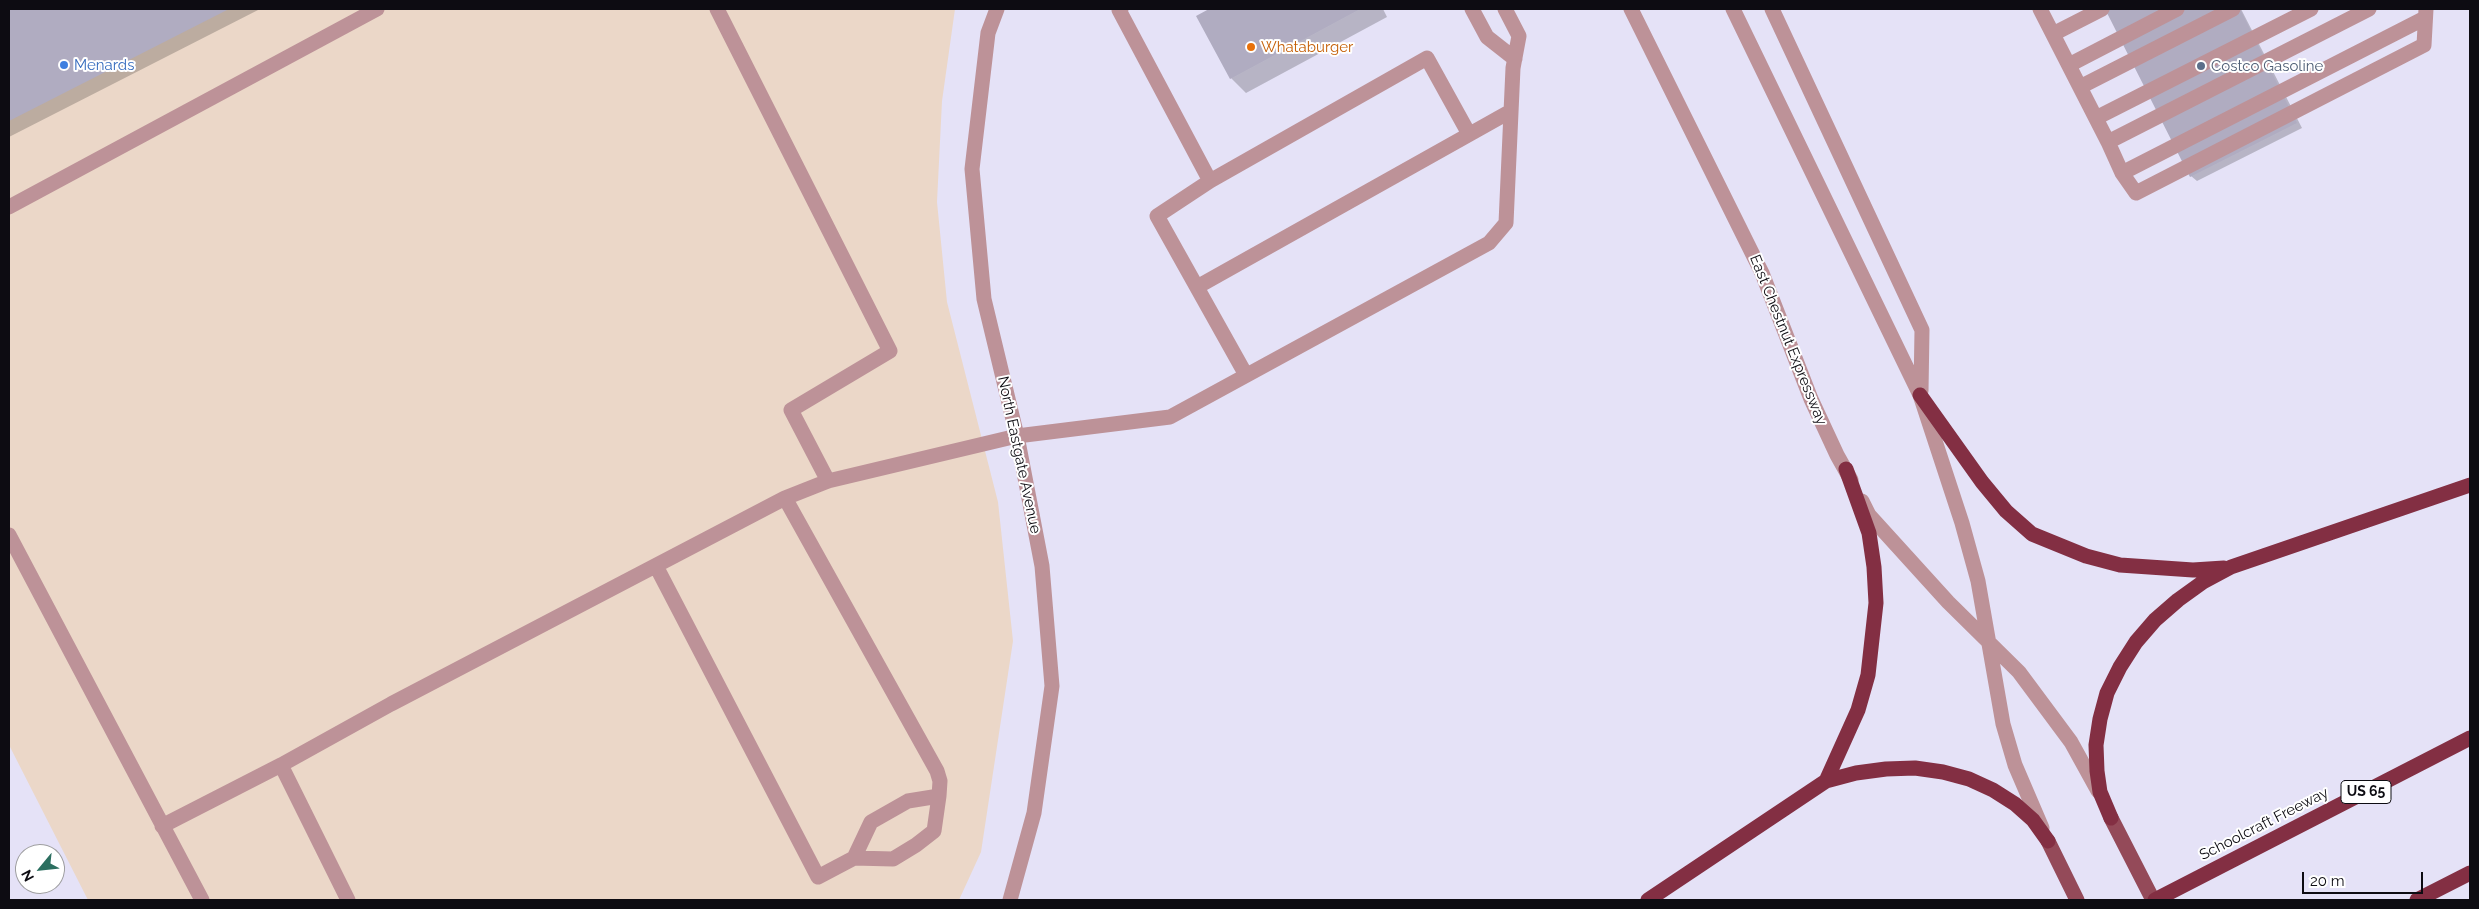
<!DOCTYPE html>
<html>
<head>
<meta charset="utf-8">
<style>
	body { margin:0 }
	#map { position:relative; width:2479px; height:909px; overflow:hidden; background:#e5e2f7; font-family:Raleway,sans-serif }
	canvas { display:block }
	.frame { position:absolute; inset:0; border:10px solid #0d0c12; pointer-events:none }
	.north { position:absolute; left:15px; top:844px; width:50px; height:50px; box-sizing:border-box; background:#fff; border:1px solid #9e9ea0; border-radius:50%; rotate:242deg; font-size:14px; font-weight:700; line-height:20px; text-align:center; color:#0d0c12 }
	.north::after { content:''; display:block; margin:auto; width:18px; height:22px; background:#2c6f60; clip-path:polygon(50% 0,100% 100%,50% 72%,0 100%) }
	.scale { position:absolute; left:2302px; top:872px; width:121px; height:22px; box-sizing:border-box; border:2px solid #0d0c12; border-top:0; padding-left:6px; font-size:15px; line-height:18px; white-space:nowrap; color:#0d0c12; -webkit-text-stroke:4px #fff; paint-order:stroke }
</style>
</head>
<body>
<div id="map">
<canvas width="2479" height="909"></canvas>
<div class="frame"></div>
<div class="north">N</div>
<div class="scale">20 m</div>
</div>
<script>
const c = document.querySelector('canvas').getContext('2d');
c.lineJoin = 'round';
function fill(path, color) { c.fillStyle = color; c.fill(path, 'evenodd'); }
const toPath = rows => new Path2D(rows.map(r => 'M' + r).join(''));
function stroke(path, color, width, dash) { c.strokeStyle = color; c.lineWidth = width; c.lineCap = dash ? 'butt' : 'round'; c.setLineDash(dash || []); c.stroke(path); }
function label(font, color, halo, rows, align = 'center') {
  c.font = font + ' Raleway,sans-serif'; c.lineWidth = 4; c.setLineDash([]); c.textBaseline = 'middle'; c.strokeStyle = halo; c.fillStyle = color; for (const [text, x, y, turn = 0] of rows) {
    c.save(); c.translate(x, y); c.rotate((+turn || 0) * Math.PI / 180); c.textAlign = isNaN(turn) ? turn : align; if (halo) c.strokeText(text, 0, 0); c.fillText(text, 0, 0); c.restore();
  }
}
fill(toPath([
	[9,9,955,9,942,101,937,202,947,302,998,502,1013,641,981,852,959,900,88,900,9,745]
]), '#ebd7c8');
fill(toPath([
	[9,9,260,9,9,137],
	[1211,9,1383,9,1387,17,1246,93,1231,78,1198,16],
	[2106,9,2241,9,2302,128,2197,181,2191,176]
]), '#0003');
fill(toPath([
	[9,9,229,9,9,121],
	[1209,9,1360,9,1230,79,1196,16],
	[2105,9,2240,9,2297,123,2190,177]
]), '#b0acc1');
stroke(toPath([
	[717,9,890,351,791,410,828,481],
	[1121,9,1119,10,1210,181,1157,216,1246,375],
	[1472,9,1487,37,1515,59],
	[2040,9,2108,142,2122,173,2136,193,2424,45,2426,9],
	[2053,34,2102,9],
	[2069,65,2177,9],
	[2080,87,2233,9],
	[2096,118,2311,9],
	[2108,142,2369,9],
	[2122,173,2425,18],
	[1210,181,1427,58,1469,134],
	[9,207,377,9],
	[1197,287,1511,111],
	[785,498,937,771,940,781,939,796,908,801,871,822,854,858],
	[9,535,202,900],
	[656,566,818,877,854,858,893,859,916,845,934,831,939,796],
	[281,765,348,900],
	[162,826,281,765,391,704,785,498,828,481,1017,436,1170,417,1489,243,1506,223,1513,68,1519,36,1505,9]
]), '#bd9298', 15);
stroke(toPath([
	[997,9,988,33,972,169,984,299,1017,436,1042,566,1052,686,1034,813,1010,900],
	[1631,9,1762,273,1811,399,1837,455,1851,480],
	[1733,9,1920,395,1962,523,1978,581,2003,724,2015,765,2042,828],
	[1772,9,1922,330,1921,391],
	[1862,501,1869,515,1948,602,2019,672,2071,742,2098,791]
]), '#bd9298', 15);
stroke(toPath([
	[2111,818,2153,900],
	[2048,841,2077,900]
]), '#944a59', 15);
stroke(toPath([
	[1920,395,1982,482,2006,511,2032,534,2086,556,2120,565,2193,570,2224,568],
	[1826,781,1858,710,1868,675,1876,603,1874,567,1869,533,1846,469],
	[2111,818,2100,792,2097,771,2096,745,2100,719,2107,693,2120,667,2136,642,2155,620,2178,600,2203,582,2231,567,2470,485],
	[1648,900,1826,781,1856,773,1886,769,1915,768,1943,772,1969,779,1993,790,2015,804,2033,820,2048,841],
	[2155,900,2470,738],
	[2417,900,2470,873]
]), '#832f43', 15);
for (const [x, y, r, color] of [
	[1251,47,5,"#e8710a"],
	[64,65,5,"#3f7fe0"],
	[2201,66,5,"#5c6f8a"]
]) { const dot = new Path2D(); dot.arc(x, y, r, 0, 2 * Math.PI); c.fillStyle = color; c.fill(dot); stroke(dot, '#fff', 2); }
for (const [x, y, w] of [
	[2366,792,50]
]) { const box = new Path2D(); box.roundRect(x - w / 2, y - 11.5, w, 23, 4); c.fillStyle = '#fff'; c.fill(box); stroke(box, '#0d0c12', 1); }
label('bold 14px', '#0d0c12', null, [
	["US 65",2366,792]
]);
label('15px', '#c56008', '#fff', [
	["Whataburger",1261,47]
], 'left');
label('15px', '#366cbe', '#fff', [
	["Menards",74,65]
], 'left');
label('15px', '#4e5e75', '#fff', [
	["Costco Gasoline",2211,66]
], 'left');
label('15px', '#0d0c12', '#fff', [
	["East Chestnut Expressway",1788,340,68],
	["North Eastgate Avenue",1019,455,78],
	["Schoolcraft Freeway",2264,824,-27]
]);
</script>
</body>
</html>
